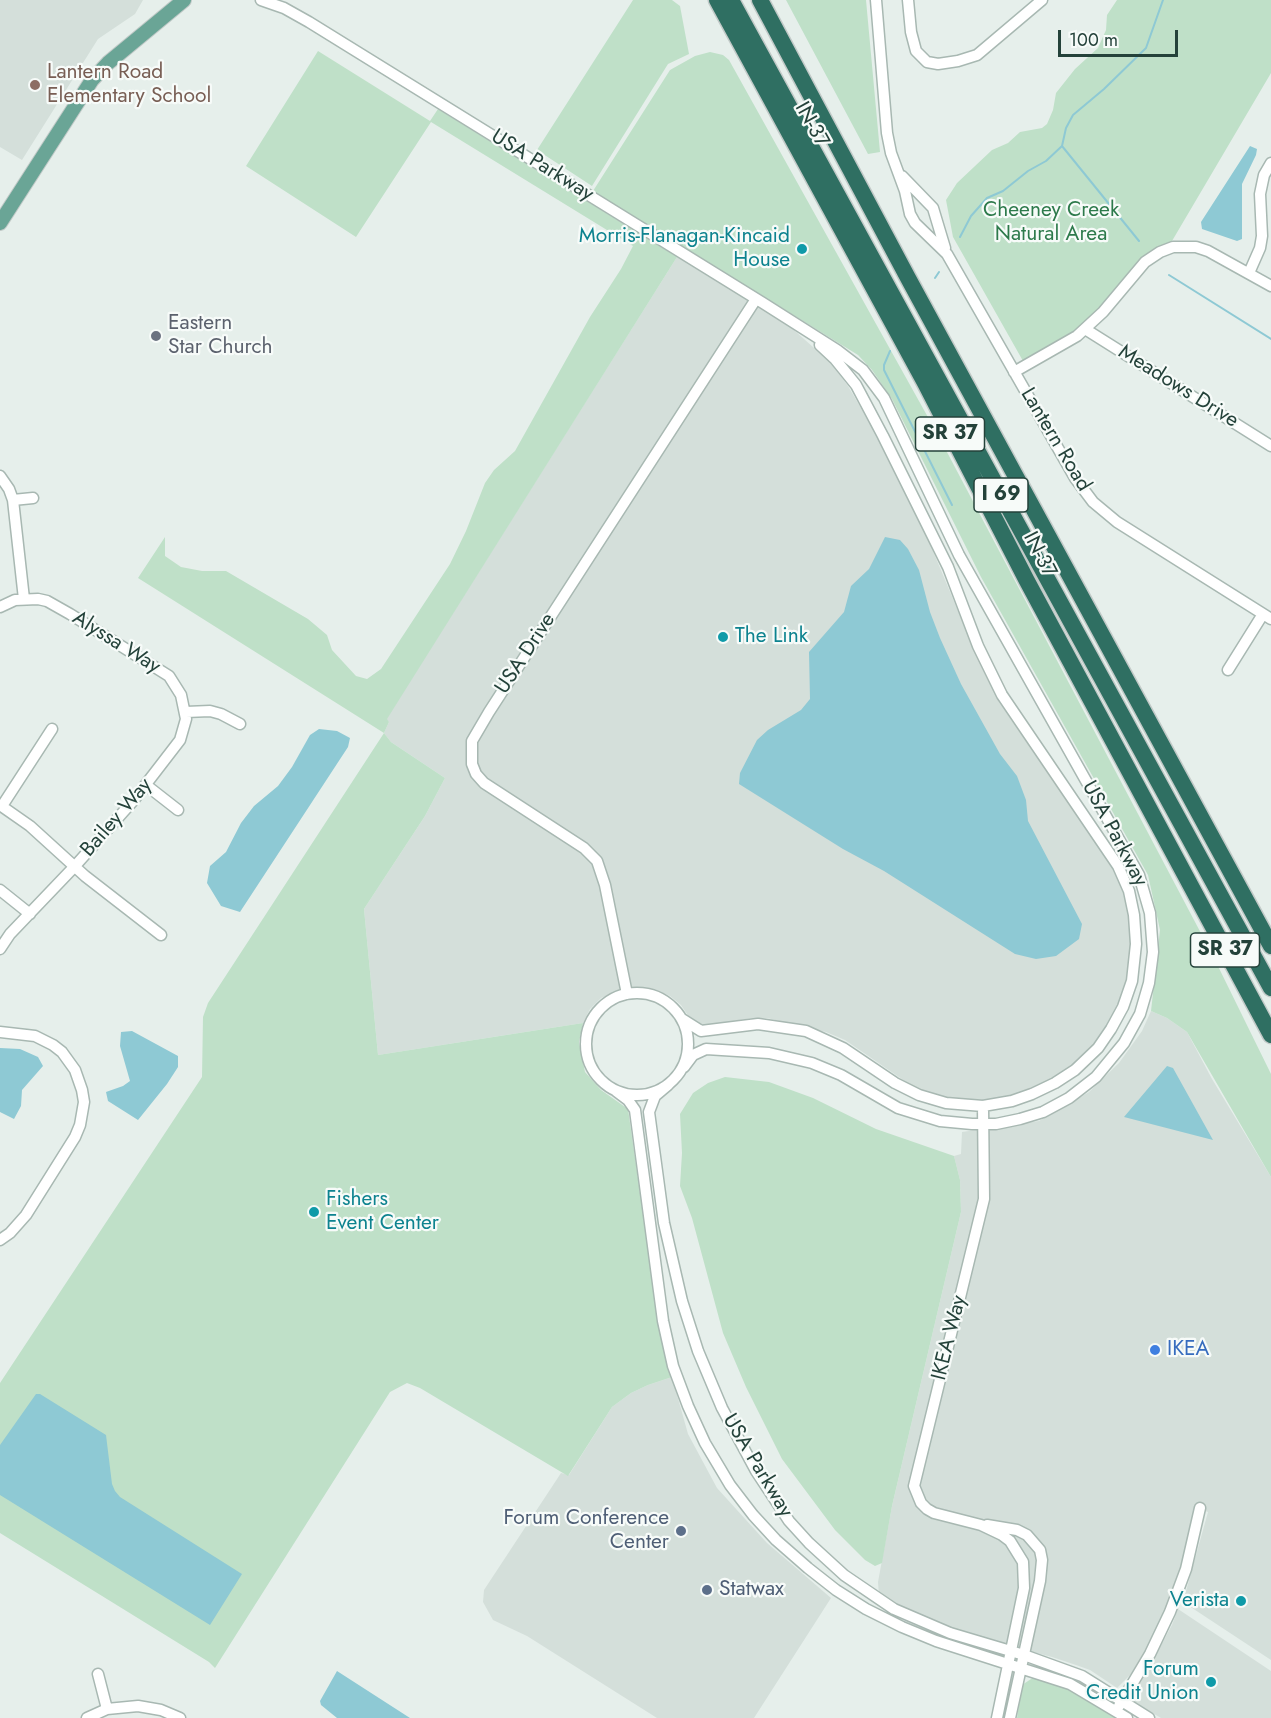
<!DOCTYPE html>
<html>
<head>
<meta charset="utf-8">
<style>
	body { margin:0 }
	#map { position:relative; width:1271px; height:1718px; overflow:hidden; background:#e6efeb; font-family:Jost,sans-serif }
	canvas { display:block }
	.scale { position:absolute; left:1058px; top:30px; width:120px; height:27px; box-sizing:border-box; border:3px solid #24423a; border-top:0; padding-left:8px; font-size:18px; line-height:21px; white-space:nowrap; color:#24423a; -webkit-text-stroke:4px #f7fbf9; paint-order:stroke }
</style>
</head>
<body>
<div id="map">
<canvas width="1271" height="1718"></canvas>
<div class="scale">100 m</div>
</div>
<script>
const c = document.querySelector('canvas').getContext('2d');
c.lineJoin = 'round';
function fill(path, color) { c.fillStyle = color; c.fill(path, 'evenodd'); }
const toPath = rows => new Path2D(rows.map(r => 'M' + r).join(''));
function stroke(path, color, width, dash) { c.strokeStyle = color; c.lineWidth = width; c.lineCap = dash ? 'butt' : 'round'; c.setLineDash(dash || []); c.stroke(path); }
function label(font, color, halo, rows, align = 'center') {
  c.font = font + ' Jost,sans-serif'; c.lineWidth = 4.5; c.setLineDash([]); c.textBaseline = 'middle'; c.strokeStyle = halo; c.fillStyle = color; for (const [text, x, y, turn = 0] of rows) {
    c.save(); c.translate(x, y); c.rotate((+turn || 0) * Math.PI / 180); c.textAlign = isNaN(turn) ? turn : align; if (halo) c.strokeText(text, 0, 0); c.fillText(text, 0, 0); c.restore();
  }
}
fill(toPath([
	[0,0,143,0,135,14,98,39,22,160,0,147],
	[677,257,689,262,786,323,831,363,848,386,875,432,920,520,981,666,999,702,1109,862,1121,885,1129,914,1131,935,1129,976,1120,1002,1115,1014,1095,1044,1063,1074,1044,1085,1008,1097,989,1101,951,1099,933,1096,912,1086,845,1040,826,1032,767,1018,752,1018,702,1026,691,1020,681,1005,670,996,655,989,645,987,624,988,601,998,590,1009,583,1023,378,1055,364,909,425,816,445,778,391,742,384,733,389,722,386,719],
	[1151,1011,1167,1018,1187,1032,1212,1079,1271,1177,1271,1660,1183,1602,1208,1512,1196,1508,1187,1551,1174,1591,1147,1649,1131,1674,1117,1688,1090,1670,1076,1665,1052,1657,979,1638,927,1620,879,1595,878,1582,892,1506,961,1212,960,1180,954,1156,961,1154,962,1132,1039,1121,1089,1092,1119,1063,1142,1031],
	[672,1377,688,1434,717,1488,767,1543,831,1598,754,1718,657,1718,527,1636,493,1620,483,1602,484,1590,561,1473,569,1475,612,1407,631,1393,648,1385],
	[1178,1609,1271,1671,1271,1718,1161,1718,1131,1700,1172,1625]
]), '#d4dfda');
fill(toPath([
	[633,0,672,0,680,6,689,54,668,64,592,186,537,150],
	[786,0,866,0,880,152,868,154],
	[1117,0,1271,0,1271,73,1172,241,1140,262,1100,309,1079,329,1023,361,953,237,946,200,957,183,992,150,1008,143,1020,132,1042,128,1047,124,1053,110,1056,93,1075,69,1098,48,1106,30,1107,15],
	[318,51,430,121,438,109,677,257,387,719,389,722,384,733,391,742,445,778,425,816,364,909,378,1055,583,1023,579,1042,585,1072,601,1090,628,1109,660,1333,672,1377,648,1385,631,1393,612,1407,568,1476,420,1388,407,1383,390,1392,215,1668,209,1662,0,1533,0,1383,202,1077,203,1017,208,1003,384,733,138,578,165,537,165,556,181,567,202,571,226,571,308,619,327,635,332,650,356,676,367,679,381,669,450,564,466,531,485,483,494,470,515,451,590,317,621,269,633,246,431,122,356,237,246,166],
	[710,52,723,55,729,60,939,437,1213,956,1271,1074,1271,1177,1187,1032,1167,1018,1151,1011,1160,930,1148,875,981,577,892,399,872,370,858,355,593,191,670,70,695,56],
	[725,1077,769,1082,813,1098,876,1129,954,1156,960,1180,961,1212,892,1506,882,1563,875,1566,865,1560,835,1530,782,1459,746,1387,723,1333,692,1218,680,1186,682,1153,680,1114,693,1093,708,1083],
	[1034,1677,1073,1690,1118,1718,1017,1718,1022,1685]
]), '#bfe0c8');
fill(toPath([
	[1250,146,1257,149,1256,155,1242,184,1242,239,1237,241,1202,229,1201,222],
	[885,537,900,540,908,549,919,570,930,612,940,638,961,684,1000,754,1017,776,1026,800,1028,821,1082,924,1079,939,1056,956,1036,959,1015,954,884,871,843,849,739,784,740,773,757,740,768,730,801,710,810,699,809,652,844,612,851,586,869,569],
	[319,729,337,731,350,738,348,747,240,912,221,906,207,883,210,866,226,852,241,823,254,806,278,786,292,767,310,735],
	[132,1031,178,1056,178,1067,167,1084,138,1120,108,1101,106,1092,123,1086,130,1081,120,1046,121,1032],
	[0,1048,20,1049,38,1057,43,1066,22,1090,21,1106,14,1119,0,1112],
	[1167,1066,1173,1068,1213,1140,1124,1117],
	[36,1394,40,1394,106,1435,112,1484,115,1491,120,1497,242,1574,210,1625,0,1495,0,1445],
	[337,1671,410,1718,337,1718,321,1705,320,1701]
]), '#8ec9d4');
stroke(toPath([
	[1062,146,1139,241],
	[960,237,971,216,987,198,1003,191,1028,171,1046,161,1062,146,1066,128,1073,115,1104,89,1146,48,1163,0],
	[1169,275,1271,339],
	[935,278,939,272],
	[890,351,884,365,884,370,952,505]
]), '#8ec9d4', 2);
const minor = toPath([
	[261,0,284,8,309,22,763,303,837,350,863,370,884,398,959,555,1139,875,1150,913,1153,952,1149,983,1140,1014,1124,1043,1096,1077,1069,1098,1043,1112,1020,1119,996,1124,972,1124,940,1121,898,1108,841,1075,812,1063,769,1053,706,1049,693,1055,684,1067],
	[876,0,887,133,891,153,905,191,910,214,915,223,947,254,1075,478,1093,502,1117,522,1271,619],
	[908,0,911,32,916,51,927,62,938,64,958,61,977,55,1042,0],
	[902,176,933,208,945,248],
	[1249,273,1260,248,1262,236,1260,194,1264,175,1271,163],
	[1085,329,1271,446],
	[1014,372,1077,336,1103,312,1145,262,1160,252,1173,247,1196,247,1208,251,1271,286],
	[0,476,9,489,13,500,24,599],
	[13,500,33,498],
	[0,607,15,600,38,599,47,601,70,614,169,676,181,695,186,719,180,740,133,801,75,866,10,934,0,949],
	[1228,670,1263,614],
	[186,712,210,711,221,714,240,724],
	[146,785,178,810],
	[0,805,30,826,85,876,161,935],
	[2,806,52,729],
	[0,890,30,914],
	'586 1044a51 51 0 1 1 102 0a51 51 0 1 1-102 0Z',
	[627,994,605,885,597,861,584,848,484,783,476,774,472,764,472,741,489,712,756,299],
	[682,1019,701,1031,758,1024,806,1031,843,1048,895,1083,919,1095,946,1103,983,1106,1012,1101,1032,1094,1055,1083,1075,1070,1098,1048,1111,1029,1123,1007,1132,981,1136,944,1134,915,1129,891,1118,866,1002,695,978,646,948,567,883,436,856,385,835,359,820,345],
	[0,1032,35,1036,53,1045,62,1052,75,1070,82,1090,84,1102,80,1125,75,1137,26,1215,10,1233,0,1240],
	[668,1085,655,1096,649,1112,664,1223,682,1301,698,1351,722,1408,756,1471,789,1521,809,1543,844,1575,894,1609,950,1633,1024,1655,1082,1676,1149,1718],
	[616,1091,628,1100,635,1110,663,1321,673,1366,688,1406,705,1443,730,1485,753,1515,776,1540,808,1568,836,1590,866,1609,902,1627,936,1641,1070,1684,1127,1718],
	[983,1106,984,1199,914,1486,921,1503,927,1509,934,1513,981,1525,1002,1535,1010,1541,1023,1562,1024,1588,997,1718],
	[987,1525,1017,1530,1027,1535,1040,1550,1042,1560,1040,1581,1010,1718],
	[98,1674,107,1709],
	[1119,1706,1150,1654,1170,1612,1186,1569,1200,1508],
	[87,1718,107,1709,138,1706,161,1710,180,1718]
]);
const major = toPath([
	[0,223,92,80,108,63,184,0]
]);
const highway = toPath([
	[717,0,925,383,1027,581,1271,1035],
	[731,0,1271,988],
	[760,0,908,278,1271,946]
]);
stroke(minor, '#a8b8b2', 13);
stroke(major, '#c2cac8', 16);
stroke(highway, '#c2cac8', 19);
stroke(minor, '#fff', 10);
stroke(major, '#6aa596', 14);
stroke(highway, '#2f6f62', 16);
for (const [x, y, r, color] of [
	[35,85,6,"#8d6e63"],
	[802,249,6,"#0f9aa8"],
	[156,336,6,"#6b7280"],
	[723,637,6,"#0f9aa8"],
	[314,1212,6,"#0f9aa8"],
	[1155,1350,6,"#3f7fe0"],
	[681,1531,6,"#5c6f8a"],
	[707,1590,6,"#5c6f8a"],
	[1241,1601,6,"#0f9aa8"],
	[1211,1682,6,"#0f9aa8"]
]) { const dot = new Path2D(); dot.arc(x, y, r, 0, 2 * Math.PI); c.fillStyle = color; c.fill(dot); stroke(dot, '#f7fbf9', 2); }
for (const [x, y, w] of [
	[950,434,69],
	[1001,495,54],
	[1225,950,69]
]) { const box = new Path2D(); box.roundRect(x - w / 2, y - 17, w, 34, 4.5); c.fillStyle = '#f7fbf9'; c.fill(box); stroke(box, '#24423a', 1.5); }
label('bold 20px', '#24423a', null, [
	["SR 37",950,434],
	["I 69",1001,495],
	["SR 37",1225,950]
]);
label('21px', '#785e54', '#f7fbf9', [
	["Lantern Road",47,73],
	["Elementary School",47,97]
], 'left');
label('21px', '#24423a', '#f7fbf9', [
	["IN-37",811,125,61],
	["USA Parkway",542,166,32],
	["Meadows Drive",1178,387,32],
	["Lantern Road",1055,440,59],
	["IN-37",1039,555,63],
	["Alyssa Way",116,643,32],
	["USA Drive",526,654,-57],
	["Bailey Way",117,818,-49],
	["USA Parkway",1114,834,62],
	["IKEA Way",950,1338,-76],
	["USA Parkway",757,1466,59]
]);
label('21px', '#2d7a4b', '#f7fbf9', [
	["Cheeney Creek",1051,211],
	["Natural Area",1051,235]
]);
label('21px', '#0d838f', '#f7fbf9', [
	["Morris-Flanagan-Kincaid",790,237],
	["House",790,261],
	["The Link",735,637,"left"],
	["Fishers",326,1200,"left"],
	["Event Center",326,1224,"left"],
	["Verista",1229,1601],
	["Forum",1199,1670],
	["Credit Union",1199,1694]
], 'right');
label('21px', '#5b616d', '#f7fbf9', [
	["Eastern",168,324],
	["Star Church",168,348]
], 'left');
label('21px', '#366cbe', '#f7fbf9', [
	["IKEA",1167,1350]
], 'left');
label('21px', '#4e5e75', '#f7fbf9', [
	["Forum Conference",669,1519],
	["Center",669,1543],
	["Statwax",719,1590,"left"]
], 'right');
</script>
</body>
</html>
